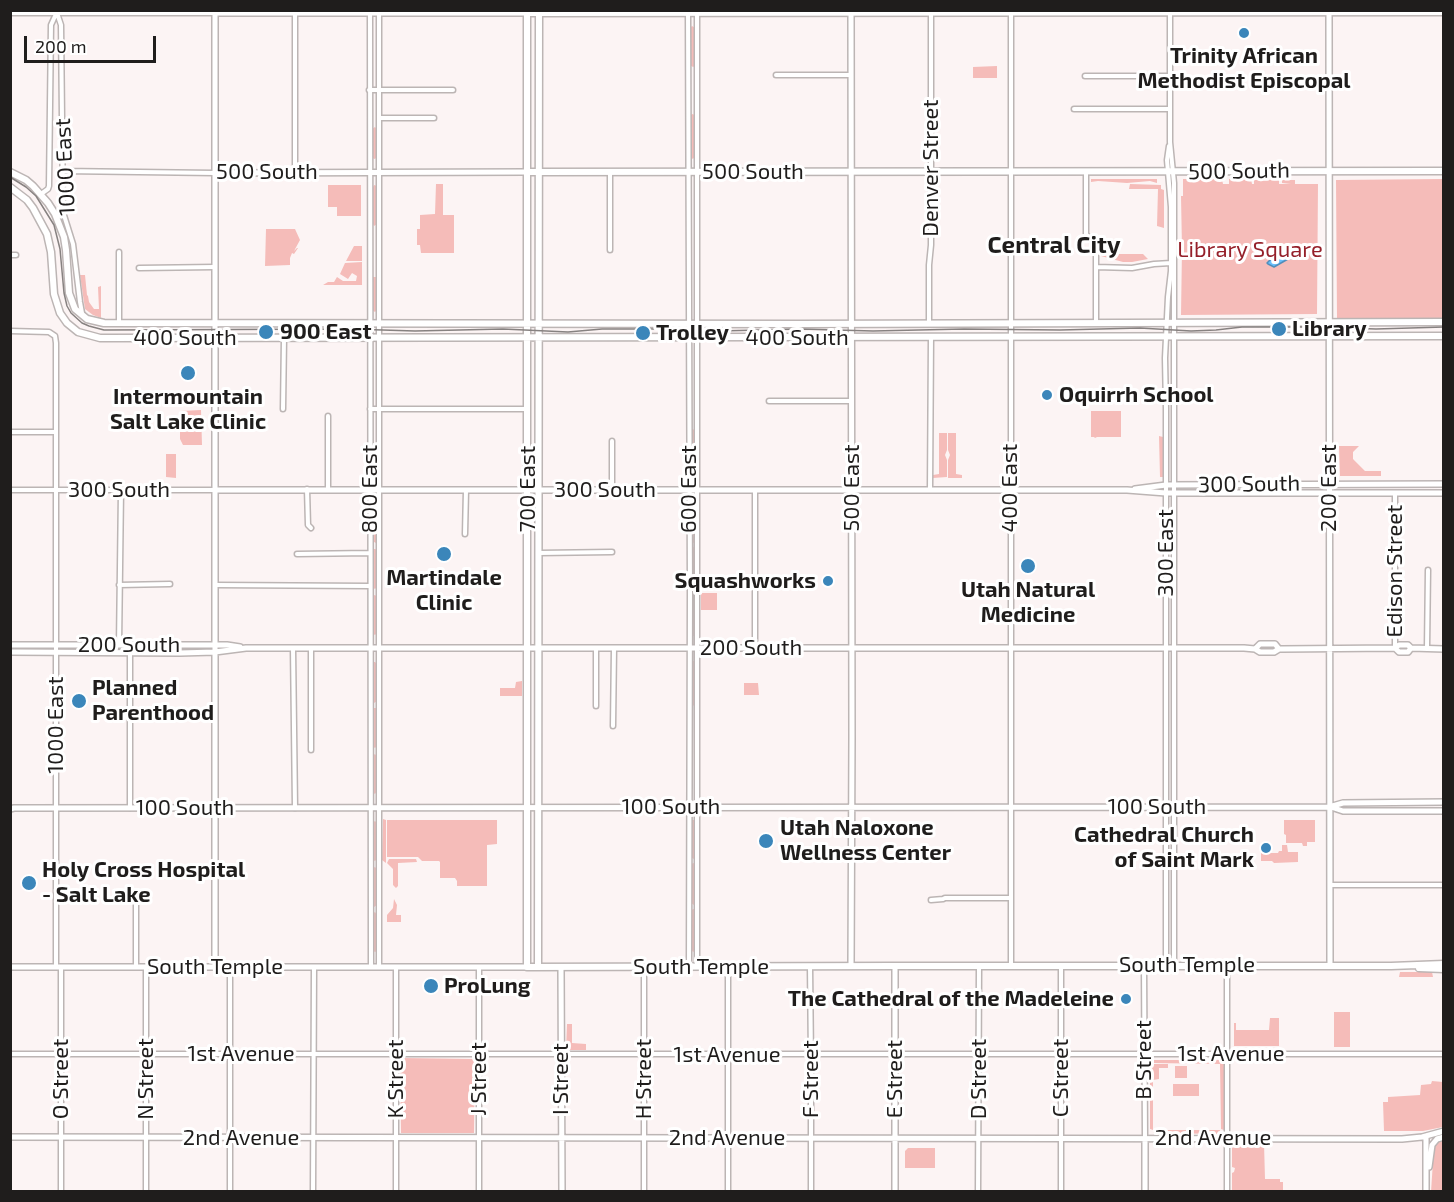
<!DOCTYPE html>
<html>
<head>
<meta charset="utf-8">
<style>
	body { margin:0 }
	#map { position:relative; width:1454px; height:1202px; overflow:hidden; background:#fcf4f4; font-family:"Exo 2",sans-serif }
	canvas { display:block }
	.frame { position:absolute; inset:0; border:12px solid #1f1d1c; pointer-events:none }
	.scale { position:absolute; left:24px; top:36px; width:132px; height:27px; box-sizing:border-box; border:3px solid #1f1d1c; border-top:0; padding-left:8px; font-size:18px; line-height:21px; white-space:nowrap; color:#1f1d1c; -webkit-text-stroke:4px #fff; paint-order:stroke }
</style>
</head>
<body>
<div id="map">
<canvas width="1454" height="1202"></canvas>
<div class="frame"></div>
<div class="scale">200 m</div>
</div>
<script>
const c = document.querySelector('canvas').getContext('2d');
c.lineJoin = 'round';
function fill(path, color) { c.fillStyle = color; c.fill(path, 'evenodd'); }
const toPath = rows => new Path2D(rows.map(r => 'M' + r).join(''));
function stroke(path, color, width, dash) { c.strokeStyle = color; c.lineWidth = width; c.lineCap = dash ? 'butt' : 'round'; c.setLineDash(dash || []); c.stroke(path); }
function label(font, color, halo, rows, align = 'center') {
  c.font = font + ' "Exo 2",sans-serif'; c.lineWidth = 6; c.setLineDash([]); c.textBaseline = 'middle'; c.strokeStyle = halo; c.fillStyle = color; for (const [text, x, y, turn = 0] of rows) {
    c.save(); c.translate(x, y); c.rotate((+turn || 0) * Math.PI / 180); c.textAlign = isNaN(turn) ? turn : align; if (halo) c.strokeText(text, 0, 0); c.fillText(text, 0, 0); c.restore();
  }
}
fill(toPath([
	[692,26,695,28,695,66,693,67,690,65,690,28],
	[997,66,997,78,973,78,973,67],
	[692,114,695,115,695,156,693,159,690,157,690,116],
	[375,127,377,129,377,158,374,159,373,158,372,129],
	[1091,179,1157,179,1157,183,1150,181,1127,183,1098,181,1091,182],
	[1183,179,1222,179,1223,184,1229,184,1229,179,1251,179,1252,184,1254,184,1254,180,1279,179,1279,184,1291,184,1282,183,1282,180,1295,180,1295,184,1318,184,1317,314,1181,315,1182,249,1181,196,1183,196],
	[1443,179,1443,318,1337,319,1336,180],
	[436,184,443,184,443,215,454,215,454,253,421,253,420,245,417,245,417,229,420,229,420,215,435,214],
	[1130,184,1161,185,1161,189,1164,190,1164,228,1157,226,1158,189,1129,189],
	[328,185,361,185,361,216,337,216,337,207,328,207],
	[374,185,377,186,377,224,374,226,373,224,373,187],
	[266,229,295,229,300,240,294,251,297,248,298,248,294,254,292,253,290,258,290,265,265,266],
	[354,246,362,246,362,261,346,261],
	[1101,254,1143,254,1148,259,1132,262,1123,262,1101,256],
	[362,262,362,285,323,285,328,282,334,282,337,277,343,281,356,281,357,276,352,273,348,279,340,274,345,263],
	[80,275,85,275,87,295,88,296,89,302,94,309,99,309,98,287,101,286,101,318,93,315,85,309],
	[373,277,376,277,377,279,377,310,375,312,372,310],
	[201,410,202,445,183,445,180,439,180,416,181,411],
	[1091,411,1121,411,1121,437,1097,437,1095,438,1094,437,1091,437],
	[693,429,695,431,695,474,694,476,691,475,691,430],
	[939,433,947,433,947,450,945,455,947,460,947,477,933,478,933,475,939,474],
	[948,433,956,433,956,474,962,475,962,478,948,478,948,460,950,455,948,450],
	[1159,436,1163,437,1163,477,1160,477],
	[1339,446,1359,446,1353,452,1353,459,1365,471,1381,471,1381,476,1340,476],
	[166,454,176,454,176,478,166,477],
	[373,503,377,504,377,541,376,543,372,541],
	[694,503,696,505,695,541,694,543,691,542,691,504],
	[694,547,695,548,695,590,694,591,692,590,691,548],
	[373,549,375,549,377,550,377,587,375,589,372,587],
	[701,593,717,593,717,610,701,610],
	[374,595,377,596,377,633,375,635,372,633,372,596],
	[693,595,695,597,695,636,691,636,691,596],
	[136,647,201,648,177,650,137,651,135,649],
	[690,661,695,661,695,704,693,706,691,705],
	[373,662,375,662,377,664,377,701,374,703,372,701],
	[522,681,522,696,500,696,500,688,515,688,516,682],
	[744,683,758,683,759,695,744,695],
	[373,708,376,708,377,710,377,746,375,748,372,746],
	[375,754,377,757,377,791,375,794,372,792,372,756],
	[383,819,386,820,386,863,382,860],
	[387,820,497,820,497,844,487,845,487,886,457,886,457,881,455,878,440,878,440,862,439,861,422,861,418,857,387,857],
	[691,820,695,820,695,858,694,859,692,858,691,856],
	[1284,820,1315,820,1315,842,1307,842,1307,846,1303,846,1302,843,1286,843,1286,835,1284,834],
	[375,821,377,823,377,859,375,861,373,860,372,823],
	[1282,845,1287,845,1288,852,1298,852,1298,862,1274,863,1272,861,1261,861,1261,853,1278,853,1279,851,1282,851],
	[389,859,416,859,417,862,398,863,398,886,396,888,393,885,393,869,387,863],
	[694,863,696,865,695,903,694,905,691,903,691,864],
	[375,867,377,869,377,905,374,907,373,905,373,868],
	[394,899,397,905,396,915,401,915,401,922,387,922,387,915,393,908],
	[694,909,696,911,696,950,693,952,691,949,691,910],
	[375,912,377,915,377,951,375,952,372,950,372,914],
	[1400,972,1432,972,1433,977,1399,977],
	[1334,1012,1350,1012,1350,1047,1334,1047],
	[1270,1018,1279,1018,1279,1046,1234,1046,1234,1023,1236,1023,1236,1030,1269,1030],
	[567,1024,572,1024,572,1043,586,1044,586,1050,566,1050],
	[401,1058,475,1059,474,1133,401,1133,400,1060],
	[1154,1060,1220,1060,1220,1063,1224,1064,1224,1130,1221,1129,1220,1064,1154,1063],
	[1150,1064,1153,1064,1154,1068,1154,1064,1168,1064,1168,1068,1159,1068,1159,1079,1153,1080,1153,1130,1150,1129],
	[1175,1066,1187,1066,1187,1078,1175,1078],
	[1432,1081,1443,1082,1443,1127,1423,1131,1384,1131,1383,1102,1388,1102,1388,1097,1420,1095,1421,1085,1431,1084],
	[1173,1084,1199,1084,1199,1096,1173,1096],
	[1154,1130,1220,1130,1219,1134,1153,1133],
	[1443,1139,1443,1191,1431,1192,1434,1146,1437,1142],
	[1237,1142,1264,1143,1265,1179,1280,1179,1280,1182,1283,1182,1283,1191,1232,1191,1232,1173,1234,1172,1235,1168,1232,1167,1232,1146,1234,1146,1236,1145,1235,1143],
	[908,1148,935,1148,935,1168,905,1168,905,1151]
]), '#f5bcb9');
const water = toPath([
	[1282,255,1298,257,1288,259,1274,267,1268,264,1267,263,1270,260,1282,255]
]);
fill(water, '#68bffd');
stroke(water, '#528eba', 1.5);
const street = toPath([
	[56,10,61,25,63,212,73,244,80,302,82,313],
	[370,11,371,967],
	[379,11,379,967],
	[688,11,690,592,689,966],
	[1011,11,1011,966],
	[1170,12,1170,142,1174,183,1174,965],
	[10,13,215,13],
	[295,13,295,172],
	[697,14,697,966],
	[776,75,851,75],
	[1085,76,1170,76],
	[369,90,453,90],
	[1074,109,1170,109],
	[379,118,434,118],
	[62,171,215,173],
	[1086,172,1086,234,1094,244,1096,252,1096,323],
	[41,194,48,189,49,186,51,25,56,14],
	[610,250,610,172],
	[119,252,119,323],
	[10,255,16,255],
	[1096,267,1132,268,1154,264,1171,263],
	[139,268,215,267],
	[929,323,929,265,931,245,931,13],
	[10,331,49,332,55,336,56,343,56,967],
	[769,401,851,401],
	[283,409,284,338],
	[370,409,527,409],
	[328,416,328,489],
	[10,432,56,432],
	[307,489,308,525,311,528],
	[10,490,215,490],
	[612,490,612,441],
	[930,490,931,337],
	[465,534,466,490],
	[539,553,612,552],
	[297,554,370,553],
	[119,585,170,584],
	[215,585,370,586],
	[119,645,121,490],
	[293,648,295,808],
	[596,648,596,706],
	[755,648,755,490],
	[1395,648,1395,493],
	[1427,648,1428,570],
	[613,726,614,648],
	[311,750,311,648],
	[130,808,130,645],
	[1330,885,1444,885],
	[931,900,943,899,945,898,1011,898],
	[136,902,136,967],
	[1166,965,1166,409,1165,358,1168,297,1171,271,1171,207,1167,160,1169,146],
	[810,966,811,1061,811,1192],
	[1061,966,1061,1192],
	[1144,966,1145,1138],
	[1227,966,1227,1192],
	[61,967,61,1192],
	[230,967,230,1192],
	[728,967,728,1192],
	[10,1054,1444,1054],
	[146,1192,146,967],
	[313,1192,314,967],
	[396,1192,396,967],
	[479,1192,479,967],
	[644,1192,644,967],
	[978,1192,979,966]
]);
const secondary = toPath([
	[215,10,215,967],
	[1329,10,1330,966],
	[215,13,527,13],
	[215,173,527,172],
	[1135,489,1166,485,1444,484],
	[215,490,1127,490,1166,493,1444,493],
	[10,645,227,645,240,647],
	[1395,648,1399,645,1408,645,1411,648],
	[1255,649,1260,644,1275,644,1279,649],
	[10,652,180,653,215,652,246,648,1244,648,1255,649,1260,652,1274,652,1279,649,1282,649,1395,648,1399,652,1408,652,1411,648,1444,649],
	[1331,807,1343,811,1444,811],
	[10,809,14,808,1329,807,1343,803,1444,802],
	[851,966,852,737,851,11],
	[895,966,895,1192],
	[10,967,527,967],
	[561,967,562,1192],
	[1426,1136,1426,1192],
	[10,1137,1402,1139,1422,1137,1444,1131],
	[1429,1167,1432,1145,1437,1139,1444,1137],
	[1145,1192,1145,1138]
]);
const primary = toPath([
	[527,10,527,967,895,966,1391,966,1444,964],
	[527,13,1444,12],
	[10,172,26,180,33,186,48,203,55,214,64,237,66,250,69,293,75,309,87,319,104,323,800,324,1444,322],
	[527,172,1444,171],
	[10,187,27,200,33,208,47,234,51,252,54,294,60,313,67,323,78,332,100,338,1444,336],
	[538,967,539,10],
	[1419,968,1444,969]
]);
stroke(street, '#bcb5b4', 7);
stroke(secondary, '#bcb5b4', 8);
stroke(primary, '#bcb5b4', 9);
stroke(street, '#fff', 4);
stroke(secondary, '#fff', 5);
stroke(primary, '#fff', 6);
stroke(toPath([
	[10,177,26,187,36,196,54,225,60,249,64,293,67,306,71,313,82,323,89,326,104,330,350,329,415,331,503,329,568,332,602,329,689,329,719,331,800,329,873,331,964,329,1060,330,1140,328,1191,331,1216,330,1242,327,1318,327,1376,329,1444,327]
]), '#878281', 1.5);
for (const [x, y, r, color] of [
	[1244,33,6,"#3b86ba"],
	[1279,329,8,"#3b86ba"],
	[266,332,8,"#3b86ba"],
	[643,333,8,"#3b86ba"],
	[188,373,8,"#3b86ba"],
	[1047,395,6,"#3b86ba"],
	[444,554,8,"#3b86ba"],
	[1028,566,8,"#3b86ba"],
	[828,581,6,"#3b86ba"],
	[79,701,8,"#3b86ba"],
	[766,841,8,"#3b86ba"],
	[1266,848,6,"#3b86ba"],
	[29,883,8,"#3b86ba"],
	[431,986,8,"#3b86ba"],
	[1126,999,6,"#3b86ba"]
]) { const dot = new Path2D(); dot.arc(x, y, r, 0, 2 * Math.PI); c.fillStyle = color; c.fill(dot); stroke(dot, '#fff', 2); }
label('bold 22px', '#1f1d1c', '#fff', [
	["Trinity African",1244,56,"center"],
	["Methodist Episcopal",1244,81,"center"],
	["Library",1292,329],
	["900 East",280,332],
	["Trolley",656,333],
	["Oquirrh School",1059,395],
	["Intermountain",188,397,"center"],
	["Salt Lake Clinic",188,422,"center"],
	["Martindale",444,578,"center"],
	["Clinic",444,603,"center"],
	["Squashworks",816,581,"right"],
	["Utah Natural",1028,590,"center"],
	["Medicine",1028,615,"center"],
	["Planned",92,688],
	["Parenthood",92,713],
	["Utah Naloxone",780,828],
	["Wellness Center",780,853],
	["Cathedral Church",1254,835,"right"],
	["of Saint Mark",1254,860,"right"],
	["Holy Cross Hospital",42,870],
	["- Salt Lake",42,895],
	["ProLung",444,986],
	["The Cathedral of the Madeleine",1114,999,"right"]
], 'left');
label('22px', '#1f1d1c', '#fff', [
	["1000 East",65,167,-93],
	["Denver Street",931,168,-90],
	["500 South",1239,171,-1],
	["500 South",267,172],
	["500 South",753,172],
	["400 South",185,338],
	["400 South",797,338],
	["300 South",1249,484,-1],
	["500 East",852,488,-90],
	["400 East",1010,488,-90],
	["200 East",1329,488,-90],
	["800 East",370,489,-90],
	["700 East",528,489,-90],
	["600 East",689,489,-90],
	["300 South",119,490],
	["300 South",605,490],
	["300 East",1166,553,-90],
	["Edison Street",1395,571,-90],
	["200 South",129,645],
	["200 South",751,648],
	["1000 East",56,725,-90],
	["100 South",671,807],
	["100 South",1157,807],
	["100 South",185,808],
	["South Temple",1187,965],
	["South Temple",215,967],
	["South Temple",701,967],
	["1st Avenue",241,1054],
	["1st Avenue",1231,1054],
	["1st Avenue",727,1055],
	["B Street",1144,1060,-90],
	["C Street",1061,1078,-90],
	["O Street",61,1079,-90],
	["N Street",146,1079,-90],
	["K Street",396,1079,-90],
	["J Street",479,1079,-90],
	["I Street",561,1079,-90],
	["H Street",644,1079,-90],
	["F Street",811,1079,-90],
	["E Street",895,1079,-90],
	["D Street",979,1079,-90],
	["2nd Avenue",241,1138],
	["2nd Avenue",727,1138],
	["2nd Avenue",1213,1138]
]);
label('22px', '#95202a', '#fff', [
	["Library Square",1250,250]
]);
label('bold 24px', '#1f1d1c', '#fff', [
	["Central City",1054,245]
]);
</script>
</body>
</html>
